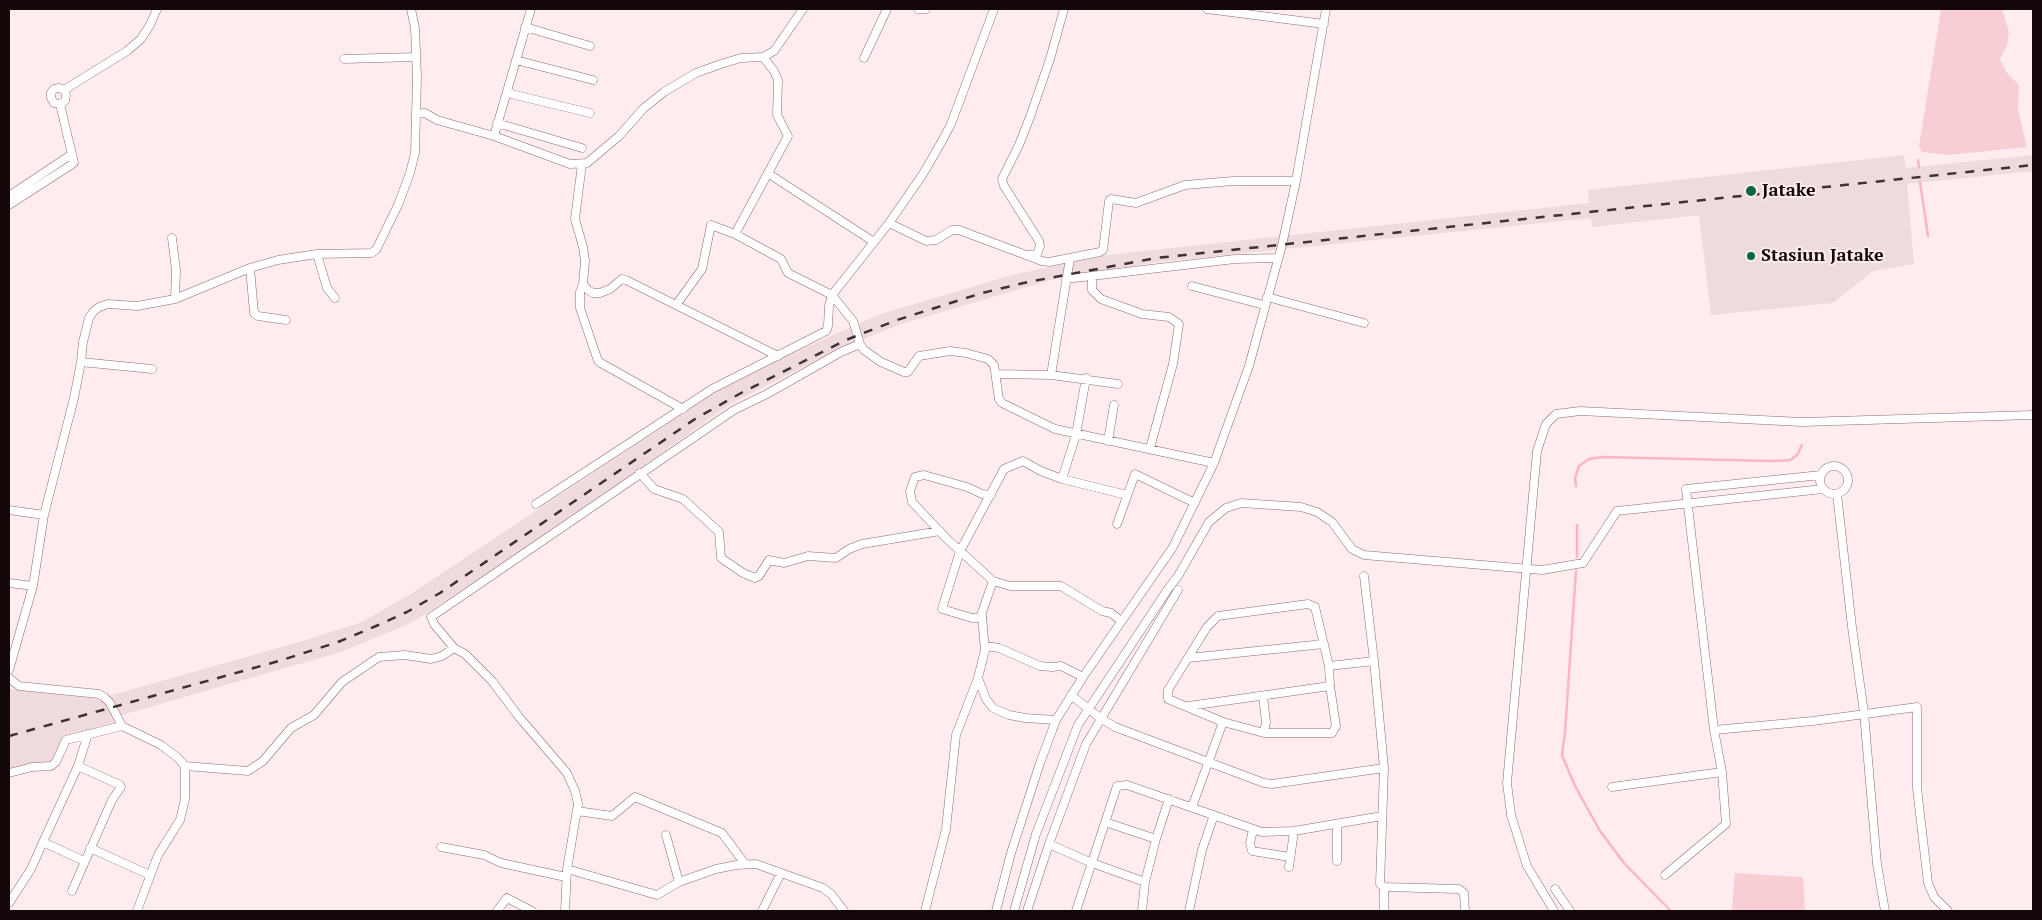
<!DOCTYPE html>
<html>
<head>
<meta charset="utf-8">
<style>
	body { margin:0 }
	#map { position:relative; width:2042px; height:920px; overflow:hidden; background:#feecee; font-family:"PT Serif",serif }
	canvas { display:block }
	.frame { position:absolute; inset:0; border:10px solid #15080b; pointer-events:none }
</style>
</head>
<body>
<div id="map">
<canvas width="2042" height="920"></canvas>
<div class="frame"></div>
</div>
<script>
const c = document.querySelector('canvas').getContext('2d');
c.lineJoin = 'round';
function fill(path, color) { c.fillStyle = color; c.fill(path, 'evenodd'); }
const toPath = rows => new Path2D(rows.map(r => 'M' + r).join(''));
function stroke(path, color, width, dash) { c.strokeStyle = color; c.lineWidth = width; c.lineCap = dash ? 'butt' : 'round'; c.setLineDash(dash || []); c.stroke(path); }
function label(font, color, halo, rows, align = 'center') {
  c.font = font + ' "PT Serif",serif'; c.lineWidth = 4; c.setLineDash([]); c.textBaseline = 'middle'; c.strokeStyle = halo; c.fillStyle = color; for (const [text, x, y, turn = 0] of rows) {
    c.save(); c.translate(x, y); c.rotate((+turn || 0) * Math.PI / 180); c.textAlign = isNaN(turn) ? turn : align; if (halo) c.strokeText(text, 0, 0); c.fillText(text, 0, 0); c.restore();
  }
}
fill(toPath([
	[1904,155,1906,168,2033,155,2033,171,1907,184,1914,264,1873,271,1833,303,1711,315,1699,215,1592,227,1591,218,1157,262,1054,279,901,324,839,349,730,404,567,521,413,622,341,652,115,717,118,726,67,738,53,763,9,776,9,689,98,699,306,640,362,622,409,595,722,388,786,356,881,314,1012,275,1107,255,1589,203,1588,190]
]), '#efdadd');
fill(toPath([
	[1941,9,2002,9,2009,32,2007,45,2000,59,2007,73,2019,85,2018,110,2027,147,1949,155,1922,152,1919,146],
	[1735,873,1803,877,1805,911,1732,911]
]), '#f8ced5');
stroke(toPath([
	[1918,160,1919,167],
	[1920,182,1928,236],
	[1576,486,1575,478,1579,466,1589,459,1602,457,1773,461,1790,460,1797,455,1802,445],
	[1577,557,1577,525],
	[1576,571,1565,732,1562,755,1575,786,1600,831,1624,863,1671,911]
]), '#fcb5c2', 2.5);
const street = toPath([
	[918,9,926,9],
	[1207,9,1324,24],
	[525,27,590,46],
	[864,58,887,9],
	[344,59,416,57],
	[516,60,593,80],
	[64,90,66,95,65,101,60,104,54,103,51,98,51,93,54,89,59,88,64,90,127,51,141,39,150,25,157,9],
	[507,93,590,113],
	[417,114,425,113,437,120,494,136,570,164,587,163,619,136,644,108,664,92,696,73,721,64,741,58,763,57,774,51,803,9],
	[497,123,582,148],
	[494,136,531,9],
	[582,164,575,219,583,247,585,261,583,284,580,292,580,308,597,358,599,362,683,409],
	[769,174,874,242],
	[9,196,72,154],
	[9,205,74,163,60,104],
	[889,223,926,241,936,240,952,230,959,230,1042,261,1049,262,1100,252,1103,250,1109,201,1111,199,1136,203,1185,185,1233,181,1296,181],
	[735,234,788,136,777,115,778,80,774,71,763,57],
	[172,238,176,270,175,299],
	[317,254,327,288,335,298],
	[1027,255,1037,254,1040,246,1039,241,1004,186,1002,179,1019,145,1030,117,1050,59,1064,9],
	[1070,258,1051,375,1118,384],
	[250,268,254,313,258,316,286,320],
	[1092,277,1092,290,1101,299,1142,314,1169,317,1179,324,1173,364,1150,448],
	[1066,279,1235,259,1278,258],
	[583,284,588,290,593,293,600,293,610,289,622,279,626,280,778,356],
	[1192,286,1264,305],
	[1267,297,1364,323],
	[676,305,702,269,711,225,735,234,781,259,788,273,832,295,853,321,860,344],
	[81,362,152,369],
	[996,374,1051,375],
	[1108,441,1114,405],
	'1820 480a14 14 0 1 1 28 0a14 14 0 1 1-28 0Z',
	[640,473,654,489,683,499,719,532,721,558,743,573,755,578,759,576,769,560,784,563,808,556,836,558,849,549,862,544,940,531],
	[1062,479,1076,435,1086,378],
	[1837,494,1852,627,1864,713,1877,864,1885,911],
	[991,495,982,494,967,487,924,475,915,477,910,491,912,502,946,538,993,581,1010,586,1061,586,1102,611,1111,613,1121,621],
	[536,504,712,389,826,331,828,326,829,306,832,295,889,223,923,174,942,141,951,124,994,9],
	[9,510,44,515],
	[1117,524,1135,474,1195,503],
	[1364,576,1374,661,1384,768,1380,884,1384,887,1459,889,1464,893,1465,911],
	[993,581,980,618,972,618,942,609,960,551,1004,469,1023,461,1041,471,1062,479,1127,495],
	[9,583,33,586],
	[1308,604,1315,607,1329,666,1330,686,1336,726,1332,733,1264,733,1223,722,1168,699,1168,690,1207,627,1218,616,1308,604],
	[982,616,985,651],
	[454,648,434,624,431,617,734,410,767,394,841,352,860,344,864,350,881,362,904,372,908,372,919,356,950,351,966,353,988,359,994,365,999,399,1002,403,1055,429,1214,463],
	[1188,658,1324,644],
	[1329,666,1374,661],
	[9,670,33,586,44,515,74,398,81,362,83,342,89,318,93,312,99,307,108,304,137,306,175,299,250,268,278,260,317,254,371,253,376,250,398,205,410,173,415,153,417,77,415,28,411,9],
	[9,678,19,686,99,694,104,697,110,703,122,726,161,745,178,758,185,766,185,799,180,820,158,855,137,911],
	[978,678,986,699,993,708,1009,715,1025,718,1056,720],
	[1071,695,1100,718,1115,727,1264,783,1272,784,1384,768],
	[1263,696,1266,722,1264,733],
	[1189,706,1330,686],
	[1714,730,1813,721,1917,707,1917,788,1928,883,1934,897,1948,911],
	[185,766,248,771,263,761,291,728,314,715,342,682,379,657,405,655,431,659,442,656,454,648,465,654,492,681,519,717,567,773,575,791,578,804,567,869,565,911],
	[9,773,32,767,51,766,56,762,66,740,122,726],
	[1612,787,1722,772],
	[1192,807,1223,722],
	[577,811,612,816,635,797,722,833,745,864],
	[1105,822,1156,839],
	[1253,830,1250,843,1252,851,1290,857],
	[666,835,679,882],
	[43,842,84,861],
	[1049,844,1092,863,1145,882],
	[441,847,484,855,501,863,566,877],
	[90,848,150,875],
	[1337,861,1337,824],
	[1289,867,1294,831],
	[567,869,657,895,679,882,716,869,736,865,756,864,823,888,831,894,844,911],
	[1665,875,1726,824,1722,772,1714,730,1686,489,1821,475],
	[1555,889,1570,911],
	[72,891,112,800,121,787,120,785,78,766],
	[9,903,31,869,43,842,78,766,88,734],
	[497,911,507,898,532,911],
	[762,911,781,873],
	[925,911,946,829,956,735,978,678,986,646,999,648,1040,666,1052,667,1061,666,1083,677],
	[996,911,1011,853,1040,763,1056,720,1083,677,1173,547,1214,463,1249,366,1282,245,1296,181,1326,9],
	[1014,911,1036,834,1078,725,1168,589,1178,576,1209,522,1226,508,1241,503,1301,507,1317,512,1332,522,1352,549,1364,555,1542,570,1583,563,1617,511,1823,489],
	[1027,911,1049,844,1086,744,1178,590],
	[1076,911,1117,786,1127,785,1262,832,1294,831,1382,816],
	[1142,911,1145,882,1156,839,1169,799],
	[1189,911,1202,850,1214,815],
	[1384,911,1384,887],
	[1554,911,1527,866,1511,815,1507,783,1537,451,1546,424,1556,414,1580,411,1802,422,2033,415]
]);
stroke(street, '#8f696f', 9);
stroke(street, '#fff', 8);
stroke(toPath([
	[9,736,279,661,338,642,376,626,407,612,440,593,695,419,741,393,846,340,897,320,982,293,1028,282,1156,258,2033,165]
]), '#3e3033', 2.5, [9, 9]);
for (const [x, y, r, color] of [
	[1751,191,6,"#00683e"],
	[1751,256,5,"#00683e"]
]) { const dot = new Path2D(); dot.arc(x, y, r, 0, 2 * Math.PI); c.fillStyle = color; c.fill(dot); stroke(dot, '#feecee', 2); }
label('bold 18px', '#15080b', '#feecee', [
	["Jatake",1762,191],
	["Stasiun Jatake",1761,256]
], 'left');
</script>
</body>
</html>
